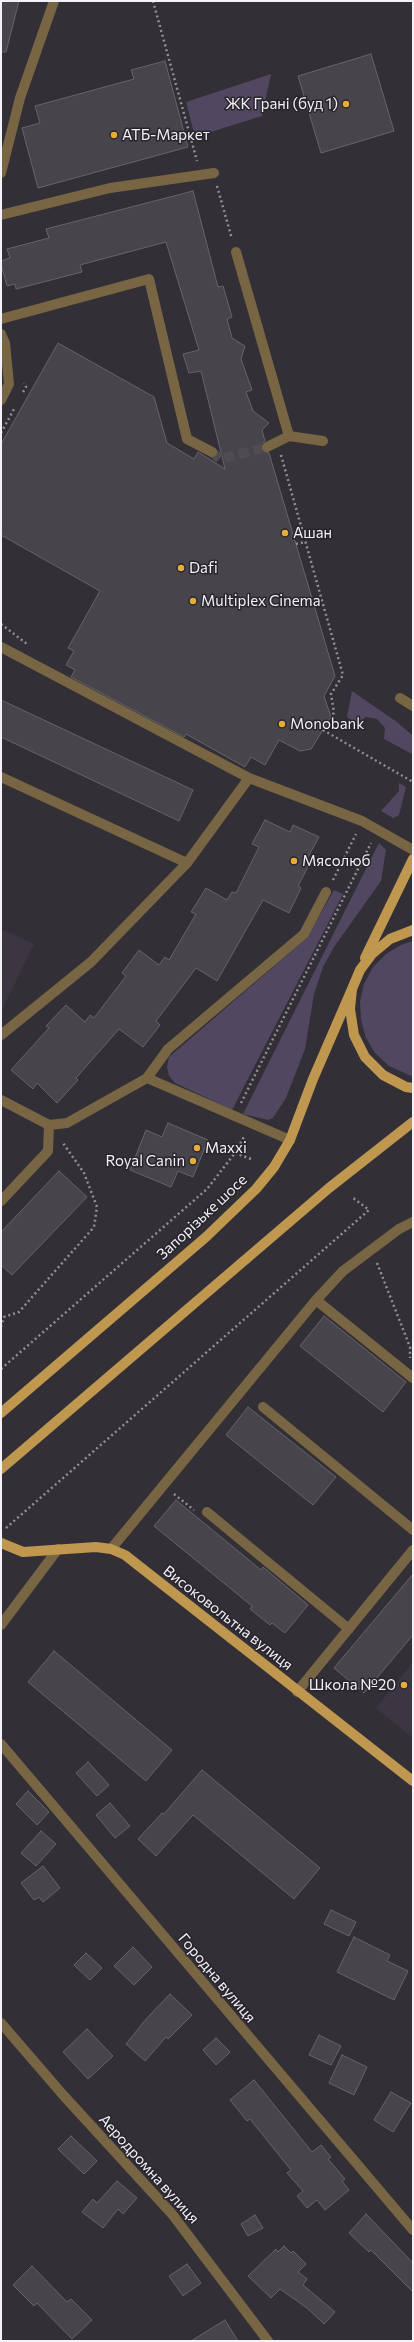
<!DOCTYPE html>
<html>
<head>
<meta charset="utf-8">
<style>
	body { margin:0 }
	#map { position:relative; width:414px; height:2342px; overflow:hidden; background:#322f36; font-family:Commissioner,sans-serif }
	canvas { display:block }
	.frame { position:absolute; inset:0; border:2px solid #f4f2f7; pointer-events:none }
</style>
</head>
<body>
<div id="map">
<canvas width="414" height="2342"></canvas>
<div class="frame"></div>
</div>
<script>
const c = document.querySelector('canvas').getContext('2d');
c.lineJoin = 'round';
function fill(path, color) { c.fillStyle = color; c.fill(path, 'evenodd'); }
const toPath = rows => new Path2D(rows.map(r => 'M' + r).join(''));
function stroke(path, color, width, dash) { c.strokeStyle = color; c.lineWidth = width; c.lineCap = dash ? 'butt' : 'round'; c.setLineDash(dash || []); c.stroke(path); }
function label(font, color, halo, rows, align = 'center') {
  c.font = font + ' Commissioner,sans-serif'; c.lineWidth = 3; c.setLineDash([]); c.textBaseline = 'middle'; c.strokeStyle = halo; c.fillStyle = color; for (const [text, x, y, turn = 0] of rows) {
    c.save(); c.translate(x, y); c.rotate((+turn || 0) * Math.PI / 180); c.textAlign = isNaN(turn) ? turn : align; if (halo) c.strokeText(text, 0, 0); c.fillText(text, 0, 0); c.restore();
  }
}
fill(toPath([
	[1,929,34,944,1,1012],
	[413,1662,413,1738,376,1708]
]), '#3c3643');
fill(toPath([
	[271,74,262,116,195,137,186,102],
	[352,691,397,722,412,735,412,754,384,739,385,728,377,719,366,717,356,724,347,717],
	[399,783,406,787,399,815,393,818,381,811,399,791],
	[379,843,386,850,381,881,334,947,323,967,314,994,305,1049,286,1098,273,1118,268,1120,243,1114],
	[334,890,343,894,232,1110,175,1083,169,1076,167,1067,169,1057,307,938],
	[413,941,413,1077,389,1066,375,1053,366,1038,361,1020,360,1001,364,984,373,967,386,954,401,945]
]), '#524760');
const building = toPath([
	[1,1,19,1,6,52,1,52,1,1],
	[371,54,394,131,321,153,298,76,371,54],
	[165,61,188,147,38,188,22,128,40,123,35,106,134,79,131,70,165,61],
	[193,191,218,287,223,286,232,317,227,319,232,338,245,346,241,359,252,390,246,392,253,411,269,423,262,430,265,441,261,444,261,450,269,453,335,676,324,696,331,717,311,749,300,751,279,740,265,765,251,757,245,767,186,734,184,737,71,677,75,670,66,665,74,651,68,648,100,591,1,535,1,444,58,343,154,397,167,443,194,459,198,452,225,469,201,371,189,373,183,354,199,350,166,242,80,265,82,272,16,289,15,284,7,286,1,264,1,261,10,258,7,249,49,238,46,229,193,191],
	[1,700,193,790,179,821,1,737,1,700],
	[265,820,290,832,293,825,319,837,307,859,311,861,298,886,301,888,289,913,263,900,217,981,196,968,156,1021,160,1025,143,1047,119,1029,76,1078,78,1080,57,1103,37,1083,33,1089,11,1070,49,1028,46,1026,66,1005,85,1022,90,1015,94,1018,126,976,122,973,139,950,159,965,165,957,169,960,196,914,191,912,206,888,227,900,232,892,236,893,259,847,252,844,265,820],
	[168,1123,208,1140,193,1177,178,1171,171,1187,130,1170,146,1130,162,1137,168,1123],
	[59,1171,87,1197,12,1275,1,1265,1,1232,59,1171],
	[324,1316,406,1382,383,1412,300,1346,324,1316],
	[248,1407,336,1477,313,1505,226,1435,248,1407],
	[176,1500,261,1570,263,1567,308,1605,285,1633,272,1623,270,1625,250,1609,252,1606,154,1526,176,1500],
	[413,1574,413,1635,364,1693,334,1668,413,1574],
	[54,1651,172,1750,146,1781,28,1682,54,1651],
	[88,1762,109,1785,97,1796,76,1773,88,1762],
	[202,1770,320,1868,294,1899,193,1815,156,1856,138,1839,162,1813,164,1814,202,1770],
	[28,1791,49,1812,37,1825,16,1804,28,1791],
	[110,1803,130,1826,115,1838,96,1815,110,1803],
	[41,1831,56,1844,36,1866,21,1853,41,1831],
	[43,1866,60,1888,43,1902,39,1897,34,1900,21,1883,43,1866],
	[331,1910,356,1922,349,1936,324,1924,331,1910],
	[354,1937,390,1955,387,1961,408,1971,394,2000,337,1972,354,1937],
	[133,1947,152,1967,134,1985,114,1966,133,1947],
	[86,1953,102,1968,90,1980,74,1965,86,1953],
	[170,1994,192,2015,168,2039,166,2037,145,2061,126,2044,147,2018,170,1994],
	[87,2029,113,2056,88,2079,63,2052,87,2029],
	[319,2035,341,2046,331,2065,309,2055,319,2035],
	[216,2038,230,2052,216,2065,203,2050,216,2038],
	[342,2055,367,2067,354,2095,329,2083,342,2055],
	[254,2080,312,2152,321,2145,331,2157,328,2159,345,2179,342,2181,349,2190,325,2210,317,2200,307,2208,297,2196,303,2191,287,2173,291,2170,250,2119,247,2121,230,2100,254,2080],
	[391,2092,411,2103,393,2132,374,2120,391,2092],
	[71,2136,97,2161,84,2174,58,2149,71,2136],
	[117,2181,137,2198,123,2214,118,2209,103,2228,82,2212,93,2199,97,2203,117,2181],
	[366,2214,413,2263,413,2292,371,2250,369,2252,349,2233,366,2214],
	[255,2215,263,2228,248,2236,241,2224,255,2215],
	[284,2246,291,2253,293,2251,306,2264,298,2272,307,2279,303,2285,335,2312,324,2324,307,2308,280,2289,271,2298,248,2276,276,2249,278,2252,284,2246],
	[187,2264,201,2283,183,2296,169,2276,187,2264],
	[32,2266,67,2302,71,2299,92,2320,72,2339,37,2303,34,2306,13,2285,32,2266],
	[225,2320,238,2341,191,2341,225,2320]
]);
fill(building, '#47444c');
stroke(building, '#67636b', 1);
stroke(toPath([
	[212,452,220,459,267,447]
]), '#4f4c53', 10, [10, 5]);
stroke(toPath([
	[153,1,197,161],
	[217,186,232,239],
	[23,392,26,387,24,383],
	[1,433,14,409],
	[281,455,343,675,331,694,334,712,327,731],
	[296,544,305,542],
	[1,624,27,644],
	[323,730,413,782],
	[333,880,356,834],
	[241,1103,371,843],
	[235,1153,251,1159],
	[377,1263,410,1347,410,1358],
	[1,1327,4,1317,19,1312,94,1227,97,1207,84,1173,63,1143],
	[1,1369,207,1189,235,1153,245,1135],
	[174,1494,194,1510],
	[6,1528,369,1210,352,1197]
]), '#918f95', 2.5, [2, 3]);
stroke(toPath([
	[1,173,20,98,54,1],
	[1,215,110,188,214,173],
	[236,252,289,436],
	[1,319,149,279,187,439,212,452],
	[1,334,5,343,9,384,1,400],
	[267,447,289,436,323,441],
	[1,647,249,778,362,821,413,850],
	[400,698,413,706],
	[1,777,187,863,249,778],
	[1,1035,91,962,187,863],
	[147,1078,168,1049,304,934,326,892],
	[1,1100,49,1125,67,1123,147,1078,290,1140],
	[1,1201,48,1151,49,1125],
	[316,1300,413,1378],
	[263,1407,413,1530],
	[207,1512,349,1629],
	[111,1549,316,1300,343,1271,399,1229,413,1222],
	[1,1625,58,1549],
	[297,1692,413,1550],
	[1,1744,413,2230],
	[1,2023,64,2096,172,2214,268,2341]
]), '#786543', 10);
stroke(toPath([
	[413,930,390,939,372,954,360,970,352,989,350,1009,354,1035,365,1057,383,1075,406,1087,413,1088],
	[365,958,413,859],
	[1,1413,206,1237,256,1189,274,1167,290,1140,313,1079,352,989],
	[1,1469,329,1188,413,1122],
	[1,1543,23,1552,96,1547,111,1549,125,1555,413,1781]
]), '#bf974e', 10);
for (const [x, y, r, color] of [
	[346,104,4,"#e6ac36"],
	[114,135,4,"#e6ac36"],
	[285,533,4,"#e6ac36"],
	[181,568,4,"#e6ac36"],
	[193,601,4,"#e6ac36"],
	[282,724,4,"#e6ac36"],
	[294,861,4,"#e6ac36"],
	[197,1148,4,"#e6ac36"],
	[193,1161,4,"#e6ac36"],
	[404,1685,4,"#e6ac36"]
]) { const dot = new Path2D(); dot.arc(x, y, r, 0, 2 * Math.PI); c.fillStyle = color; c.fill(dot); stroke(dot, '#28252c', 1.5); }
label('15px', '#f4f2f7', '#28252c', [
	["ЖК Грані (буд 1)",338,104,"right"],
	["АТБ-Маркет",122,135],
	["Ашан",293,533],
	["Dafi",189,568],
	["Multiplex Cinema",201,601],
	["Monobank",290,724],
	["Мясолюб",302,861],
	["Maxxi",205,1148],
	["Royal Canin",185,1161,"right"],
	["Школа №20",396,1685,"right"]
], 'left');
label('15px', '#f4f2f7', '#28252c', [
	["Запорізьке шосе",202,1217,-43],
	["Високовольтна вулиця",228,1618,38],
	["Городна вулиця",217,1978,50],
	["Аеродромна вулиця",149,2169,48]
]);
</script>
</body>
</html>
